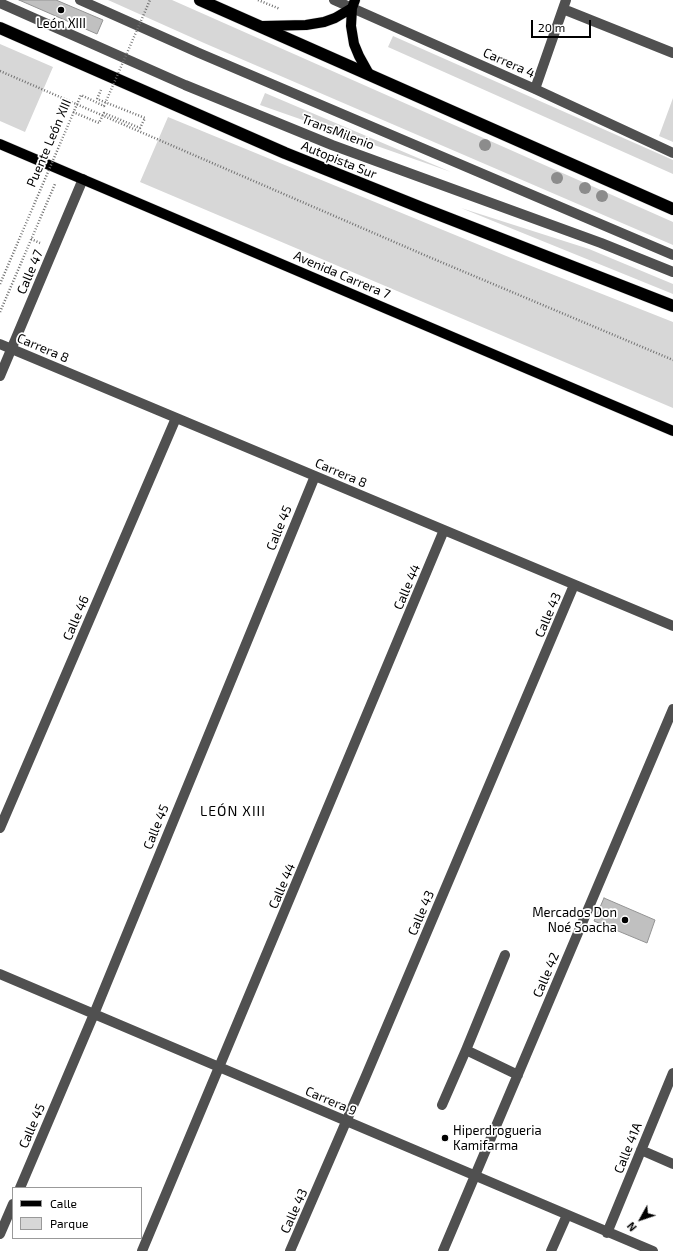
<!DOCTYPE html>
<html>
<head>
<meta charset="utf-8">
<style>
	body { margin:0 }
	#map { position:relative; width:673px; height:1251px; overflow:hidden; background:#fff; font-family:"Exo 2",sans-serif }
	canvas { display:block }
	.legend { position:absolute; left:12px; top:1187px; width:130px; height:52px; box-sizing:border-box; background:#fff; border:1px solid #999; margin:0; padding:5px 7px; list-style:none; font-size:12px; color:#000 }
	.legend li { display:flex; align-items:center; gap:8px; height:20px }
	.legend b { width:20px; border:1px solid #999 }
	.north { position:absolute; left:621px; top:1199px; width:40px; height:40px; -webkit-text-stroke:3px #fff; paint-order:stroke; rotate:230deg; font-size:11px; font-weight:700; line-height:16px; text-align:center; color:#000 }
	.north::after { content:''; display:block; margin:auto; width:14px; height:18px; background:#000; clip-path:polygon(50% 0,100% 100%,50% 72%,0 100%) }
	.scale { position:absolute; left:531px; top:20px; width:60px; height:18px; box-sizing:border-box; border:2px solid #000; border-top:0; padding-left:5px; font-size:12px; line-height:14px; white-space:nowrap; color:#000; -webkit-text-stroke:3px #fff; paint-order:stroke }
</style>
</head>
<body>
<div id="map">
<canvas width="673" height="1251"></canvas>
<ul class="legend">
<li><b style="height:5px;background:#000"></b>Calle</li>
<li><b style="height:11px;background:#d7d7d7"></b>Parque</li>
</ul>
<div class="north">N</div>
<div class="scale">20 m</div>
</div>
<script>
const c = document.querySelector('canvas').getContext('2d');
c.lineJoin = 'round';
function fill(path, color) { c.fillStyle = color; c.fill(path, 'evenodd'); }
const toPath = rows => new Path2D(rows.map(r => 'M' + r).join(''));
function stroke(path, color, width, dash) { c.strokeStyle = color; c.lineWidth = width; c.lineCap = dash ? 'butt' : 'round'; c.setLineDash(dash || []); c.stroke(path); }
function label(font, color, halo, rows, align = 'center') {
  c.font = font + ' "Exo 2",sans-serif'; c.lineWidth = 3.5; c.setLineDash([]); c.textBaseline = 'middle'; c.strokeStyle = halo; c.fillStyle = color; for (const [text, x, y, turn = 0] of rows) {
    c.save(); c.translate(x, y); c.rotate((+turn || 0) * Math.PI / 180); c.textAlign = isNaN(turn) ? turn : align; if (halo) c.strokeText(text, 0, 0); c.fillText(text, 0, 0); c.restore();
  }
}
fill(toPath([
	[108,0,172,0,673,222,673,245,204,43],
	[393,36,673,160,673,174,388,47],
	[0,44,53,67,25,132,0,121],
	[265,93,451,172,260,105],
	[673,98,673,142,659,136],
	[168,117,516,260,673,322,673,408,140,182],
	[461,208,589,249,673,284,673,294]
]), '#d7d7d7');
const building = toPath([
	[19,0,56,0,103,20,97,34,19,0],
	[604,898,655,920,647,943,594,921,604,898]
]);
fill(building, '#c0c0c0');
stroke(building, '#949494', 1);
const major = toPath([
	[355,0,352,8,351,26,354,44,359,56,369,74],
	[262,26,306,25,324,22,335,18,352,8],
	[0,144,673,431]
]);
const highway = toPath([
	[200,0,673,209],
	[0,28,285,153,422,208,673,306]
]);
stroke(major, '#dbdbdb', 11);
stroke(highway, '#dbdbdb', 13);
stroke(toPath([
	[258,0,280,9],
	[0,71,429,257,673,360],
	[97,99,101,90],
	[31,239,40,243],
	[0,312,55,184]
]), '#727272', 2.5, [1, 2]);
stroke(toPath([
	[80,0,199,53,673,255],
	[334,0,535,89,673,153],
	[0,3,185,85,332,145,601,243,673,272],
	[563,9,673,53],
	[535,89,566,0],
	[0,344,673,626],
	[0,376,83,179],
	[0,828,176,418],
	[0,974,653,1251],
	[466,1050,518,1075],
	[442,1105,466,1050,505,955],
	[641,1150,673,1164],
	[20,1188,94,1014,315,476],
	[607,1233,673,1073],
	[0,1234,13,1204],
	[142,1251,444,530],
	[290,1251,365,1078,574,585],
	[443,1251,673,709],
	[551,1251,567,1215]
]), '#505050', 10);
stroke(major, '#000', 10);
stroke(highway, '#000', 12);
stroke(toPath([
	[73,112,99,123,104,113,140,128,145,118,97,99],
	[0,284,81,95,104,106,150,0]
]), '#727272', 2.5, [1, 2]);
c.fillStyle = '#8c8c8c';
for (const [x, y] of [
	[485,145],
	[557,178],
	[585,188],
	[602,196]
]) { c.beginPath(); c.arc(x, y, 6, 0, 2 * Math.PI); c.fill(); }
for (const [x, y, r, color] of [
	[61,10,4,"#000"],
	[625,920,4,"#000"],
	[445,1138,4,"#000"]
]) { const dot = new Path2D(); dot.arc(x, y, r, 0, 2 * Math.PI); c.fillStyle = color; c.fill(dot); stroke(dot, '#fff', 1.5); }
label('13px', '#000', '#fff', [
	["León XIII",61,24],
	["Mercados Don",617,913,"right"],
	["Noé Soacha",617,928,"right"],
	["Hiperdrogueria",453,1131,"left"],
	["Kamifarma",453,1146,"left"]
]);
label('13px', '#000', '#fff', [
	["Carrera 4",509,63,24],
	["TransMilenio",338,132,21],
	["Puente León XIII",49,143,-67],
	["Autopista Sur",339,160,22],
	["Calle 47",30,272,-67],
	["Avenida Carrera 7",342,275,23],
	["Carrera 8",43,348,23],
	["Carrera 8",341,473,23],
	["Calle 45",279,528,-68],
	["Calle 44",407,587,-67],
	["Calle 43",548,615,-67],
	["Calle 46",76,618,-67],
	["Calle 45",156,827,-68],
	["Calle 44",282,886,-67],
	["Calle 43",421,913,-67],
	["Calle 42",546,975,-67],
	["Carrera 9",331,1101,23],
	["Calle 45",32,1126,-67],
	["Calle 41A",628,1148,-68],
	["Calle 43",294,1211,-66]
]);
c.letterSpacing = '1px';
label('14px', '#000', '#fff', [
	["LEÓN XIII",233,811]
]);
c.letterSpacing = '0px';
</script>
</body>
</html>
